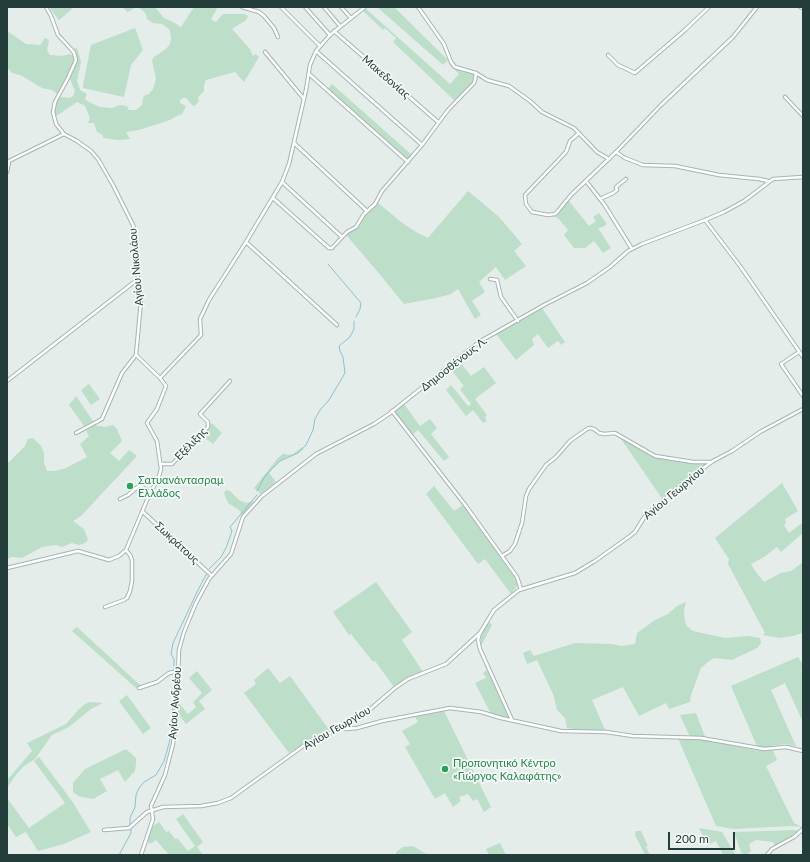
<!DOCTYPE html>
<html>
<head>
<meta charset="utf-8">
<style>
	body { margin:0 }
	#map { position:relative; width:810px; height:862px; overflow:hidden; background:#e4edea; font-family:Lato,sans-serif }
	canvas { display:block }
	.frame { position:absolute; inset:0; border:8px solid #233e3a; pointer-events:none }
	.scale { position:absolute; left:668px; top:832px; width:67px; height:18px; box-sizing:border-box; border:2px solid #233e3a; border-top:0; padding-left:5px; font-size:12px; line-height:14px; white-space:nowrap; color:#233e3a; -webkit-text-stroke:3px #f4f9f7; paint-order:stroke }
</style>
</head>
<body>
<div id="map">
<canvas width="810" height="862"></canvas>
<div class="frame"></div>
<div class="scale">200 m</div>
</div>
<script>
const c = document.querySelector('canvas').getContext('2d');
c.lineJoin = 'round';
function fill(path, color) { c.fillStyle = color; c.fill(path, 'evenodd'); }
const toPath = rows => new Path2D(rows.map(r => 'M' + r).join(''));
function stroke(path, color, width, dash) { c.strokeStyle = color; c.lineWidth = width; c.lineCap = dash ? 'butt' : 'round'; c.setLineDash(dash || []); c.stroke(path); }
function label(font, color, halo, rows, align = 'center') {
  c.font = font + ' Lato,sans-serif'; c.lineWidth = 3.5; c.setLineDash([]); c.textBaseline = 'middle'; c.strokeStyle = halo; c.fillStyle = color; for (const [text, x, y, turn = 0] of rows) {
    c.save(); c.translate(x, y); c.rotate((+turn || 0) * Math.PI / 180); c.textAlign = isNaN(turn) ? turn : align; if (halo) c.strokeText(text, 0, 0); c.fillText(text, 0, 0); c.restore();
  }
}
fill(toPath([
	[49,7,71,7,72,9,59,20],
	[123,7,155,7,164,18,171,21,181,27,194,7,214,7,217,9,211,19,216,22,223,14,245,14,248,16,246,20,232,29,250,49,253,56,256,54,259,57,244,82,235,72,206,80,204,85,204,91,198,97,199,101,195,106,192,105,186,98,183,98,180,100,180,103,186,106,182,114,177,116,170,120,139,130,126,132,130,139,119,140,103,138,103,135,97,132,94,123,88,123,90,118,85,106,77,102,55,117,55,111,57,100,61,97,70,98,73,96,75,91,70,79,75,67,77,59,74,48,77,48,81,62,77,81,80,90,87,94,85,99,87,101,100,107,112,108,120,105,127,106,129,110,136,110,142,105,143,98,145,95,149,94,153,89,156,79,152,60,154,57,166,49,170,44,171,39,170,30,162,24,153,23,147,19,146,14,141,9,136,7,128,12,124,9],
	[377,7,394,7,448,60,443,65],
	[365,8,450,84,459,74,449,64,450,63,460,71,474,74,473,82,456,102,393,42,396,38,385,28,383,30,364,12],
	[135,28,143,50,131,65,124,97,83,88,83,85,91,45],
	[7,31,26,44,40,45,45,38,49,40,47,50,50,55,62,56,70,54,73,56,74,60,69,73,57,94,52,90,42,88,22,76,12,73,7,67],
	[332,84,412,155,408,161,328,89],
	[468,191,499,217,511,231,522,244,514,251,526,266,505,280,496,267,479,282,485,292,472,301,481,315,475,319,458,289,451,294,436,298,404,304,377,271,347,236,346,234,352,230,368,211,374,207,377,202,401,222,416,232,428,238],
	[568,200,589,226,596,221,593,217,599,213,607,224,603,227,598,228,611,248,603,253,594,241,585,248,574,248,564,235,568,230,558,218,553,216,563,208],
	[542,308,565,342,561,345,558,341,548,348,538,334,532,339,534,345,516,360,496,334],
	[458,360,471,376,484,367,496,383,475,399,487,415,485,418,487,421,483,423,473,410,466,416,446,390,451,385,468,406,471,404,460,389,464,386,449,367],
	[89,384,100,399,91,405,81,390],
	[76,396,93,421,84,426,69,405],
	[404,404,420,426,430,419,437,428,431,434,449,457,444,461,418,430,412,435,394,412],
	[212,423,222,433,213,444,208,440,206,440,200,435],
	[94,425,104,427,113,425,117,429,122,441,110,453,119,461,129,450,137,456,81,516,73,521,84,529,88,540,85,543,79,545,72,543,62,547,56,545,42,547,22,558,12,557,7,559,7,464,25,446,28,439,33,438,41,446,44,453,44,463,47,471,55,471,66,468,87,457,80,444,89,436,86,431],
	[619,436,641,450,656,457,693,463,709,464,677,486,663,500],
	[302,447,304,449,298,453,283,459,274,467,269,473,276,482,261,494,254,488,278,458,284,453,286,455,293,454],
	[782,483,798,511,785,519,786,523,784,525,789,533,802,523,803,525,803,533,781,552,777,547,764,557,751,564,755,571,764,582,781,573,791,571,803,562,802,633,793,636,779,638,763,635,765,633,728,564,729,559,715,538],
	[434,486,454,511,464,504,516,578,518,585,511,594,485,559,478,564,426,494],
	[226,490,230,491,239,500,246,503,254,501,242,516,239,510,228,503,224,493],
	[376,582,412,632,402,640,423,672,408,678,394,687,375,661,373,662,351,634,349,635,333,612],
	[686,602,684,611,685,622,687,626,693,631,725,638,748,636,760,638,761,643,757,648,732,660,714,658,709,661,701,668,691,695,690,702,669,709,666,703,639,716,623,687,592,700,605,730,587,731,567,728,565,718,557,710,553,694,537,660,527,664,523,653,530,650,534,656,575,643,612,644,621,646,635,644,637,633,655,620,668,614,677,606],
	[488,621,492,625,481,646,481,636],
	[77,627,141,686,136,688,72,631],
	[798,657,803,665,803,669,801,671,803,673,803,722,785,683,771,690,796,746,785,744,771,746,777,760,766,766,794,823,802,827,792,826,733,829,716,826,677,736,690,737,680,715,696,713,706,739,759,751,731,686],
	[268,668,280,683,290,676,330,731,311,739,289,753,244,693,256,684,254,680],
	[487,670,504,704,511,719,491,714,475,683,486,678,483,673],
	[197,671,212,690,199,701,205,709,186,724,178,713,178,702,188,714,196,707,193,702,202,693,189,678],
	[127,695,151,728,143,734,119,701],
	[89,702,103,703,91,709,69,727,52,735,35,759,23,767,16,775,7,788,7,780,32,751,27,743,66,724,78,710,85,704],
	[444,711,491,807,484,812,477,799,473,801,468,794,459,797,461,801,453,807,445,793,435,799,405,747,410,744,402,731,418,722,415,717],
	[126,749,136,758,136,764,135,771,125,782,118,770,100,779,107,791,93,799,78,796,73,792,73,783,85,769],
	[39,757,72,801,91,832,64,844,38,851,26,832,16,837,7,824,7,798,29,828,65,803,34,761],
	[183,814,203,842,197,847,203,855,169,855,156,840,150,844,147,841,152,827,159,822,166,832,169,831,175,839,177,838,188,851,195,846,176,819],
	[699,828,722,832,735,854,723,855,716,841,708,845],
	[795,830,798,831,796,833,786,841,775,846,773,842,756,840,749,844,751,851,746,855,743,855,741,852,734,832],
	[636,831,641,831,648,846,646,847,650,855,645,855,635,835],
	[500,843,506,855,489,855,486,849],
	[413,846,428,855,396,855,396,852,403,847]
]), '#bddec9');
stroke(toPath([
	[328,264,361,303,360,309,356,317],
	[257,491,265,476,280,461,298,453,306,445,313,430,315,419,320,410,329,400,345,373,343,357,340,351,339,346,350,337,354,329,354,321],
	[209,569,221,557,226,548,232,531,230,527,257,495],
	[174,670,174,659,171,654,173,643,198,590,207,573],
	[130,825,130,818,135,807,136,795,139,788,144,782,156,775,164,761,170,740,175,682,175,673],
	[119,855,131,833,131,829]
]), '#8dc0d1', 1);
const minor = toPath([
	[46,7,51,16,58,35,71,49,74,53,76,60,68,78,55,102,53,112,56,124,64,134,77,141,91,151,98,159,113,185,133,225,135,232,134,246,141,301,136,355],
	[242,7,259,12,264,16,274,28,278,37],
	[281,7,320,46],
	[305,7,330,35],
	[324,7,340,26],
	[341,7,351,18],
	[418,7,444,44,451,62,455,67,476,73,487,80,509,86,530,101,542,112,574,128,597,152,609,159],
	[800,7,803,8],
	[334,31,438,122],
	[316,51,422,145],
	[265,52,304,99],
	[608,55,618,65,635,73,685,30,709,7],
	[309,74,408,162],
	[785,97,803,116],
	[579,133,570,141,566,152,525,195,526,204,532,212,548,215,555,214,558,211,571,195,616,152,661,105,733,37,757,7],
	[294,143,367,211],
	[616,152,625,158,643,165,675,166,719,175,759,179,768,181],
	[7,162,64,134],
	[7,172,9,162],
	[586,181,604,204,632,249],
	[282,182,342,237],
	[273,198,329,248,332,248,347,232,356,227,364,214,375,204,382,191,422,145,448,110,474,83,475,80,476,73],
	[600,199,613,193,617,190,616,187,626,179],
	[705,220,740,266,803,357],
	[246,242,337,325],
	[490,279,497,280,501,297,518,321],
	[799,352,781,364,803,396],
	[160,378,201,335,200,319,209,300,246,242,282,182,289,164,306,90,310,65,316,51,330,35,365,7],
	[7,381,138,279],
	[392,411,466,506,517,577,521,589],
	[76,433,102,419,122,373,136,355],
	[161,464,172,464,208,427,208,422,200,414,230,381],
	[120,499,128,495,140,485,150,493],
	[142,511,211,575],
	[502,556,510,551,515,544,522,523,526,496,529,489,546,465,556,457,570,441,587,429,590,428,594,429,599,433,604,434,615,433,655,456,693,462,712,462],
	[7,568,78,551,109,560,119,556,126,550,147,500,159,476,161,469,157,441,147,423,157,409,166,386,160,378,136,355],
	[105,607,124,600,127,598,130,591,132,581,132,560,130,555,126,550],
	[480,633,478,640,480,649,512,720],
	[139,688,157,682,169,673,178,671],
	[341,727,346,729,357,728,382,721,450,708,481,712,501,718,561,731,606,732,633,736,701,738,764,749,786,747,803,751],
	[104,830,129,828,147,812,163,807,201,806,218,803,231,798,306,744,331,733,367,712,395,688,408,679,446,664,480,633,494,610,519,590,575,573,595,561,630,536,635,532,645,516,686,481,713,461,732,451,760,432,803,409],
	[141,855,153,819,151,806,165,775,173,744,176,723,179,650,184,632,196,603,209,579,231,554,243,517,262,496,316,454,374,424,389,414,479,342,544,305,587,283,610,267,628,251,642,244,705,220,724,212,744,201,773,179,803,177],
	[767,855,772,849,794,837,803,829]
]);
stroke(minor, '#a6b5b2', 4.5);
stroke(minor, '#fff', 2.5);
for (const [x, y, r, color] of [
	[130,486,4,"#2e9e5b"],
	[445,769,4,"#2e9e5b"]
]) { const dot = new Path2D(); dot.arc(x, y, r, 0, 2 * Math.PI); c.fillStyle = color; c.fill(dot); stroke(dot, '#f4f9f7', 1.5); }
label('11px', '#233e3a', '#f4f9f7', [
	["Μακεδονίας",386,77,41],
	["Αγίου Νικολάου",136,267,-95],
	["Δημοσθένους Λ.",454,364,-38],
	["Εξέλιξης",191,444,-46],
	["Αγίου Γεωργίου",674,493,-40],
	["Σωκράτους",177,543,43],
	["Αγίου Ανδρέου",175,703,-86],
	["Αγίου Γεωργίου",337,728,-30]
]);
label('11px', '#27864d', '#f4f9f7', [
	["Σατυανάντασραμ",138,480],
	["Ελλάδος",138,493],
	["Προπονητικό Κέντρο",453,763],
	["«Γιώργος Καλαφάτης»",453,776]
], 'left');
</script>
</body>
</html>
